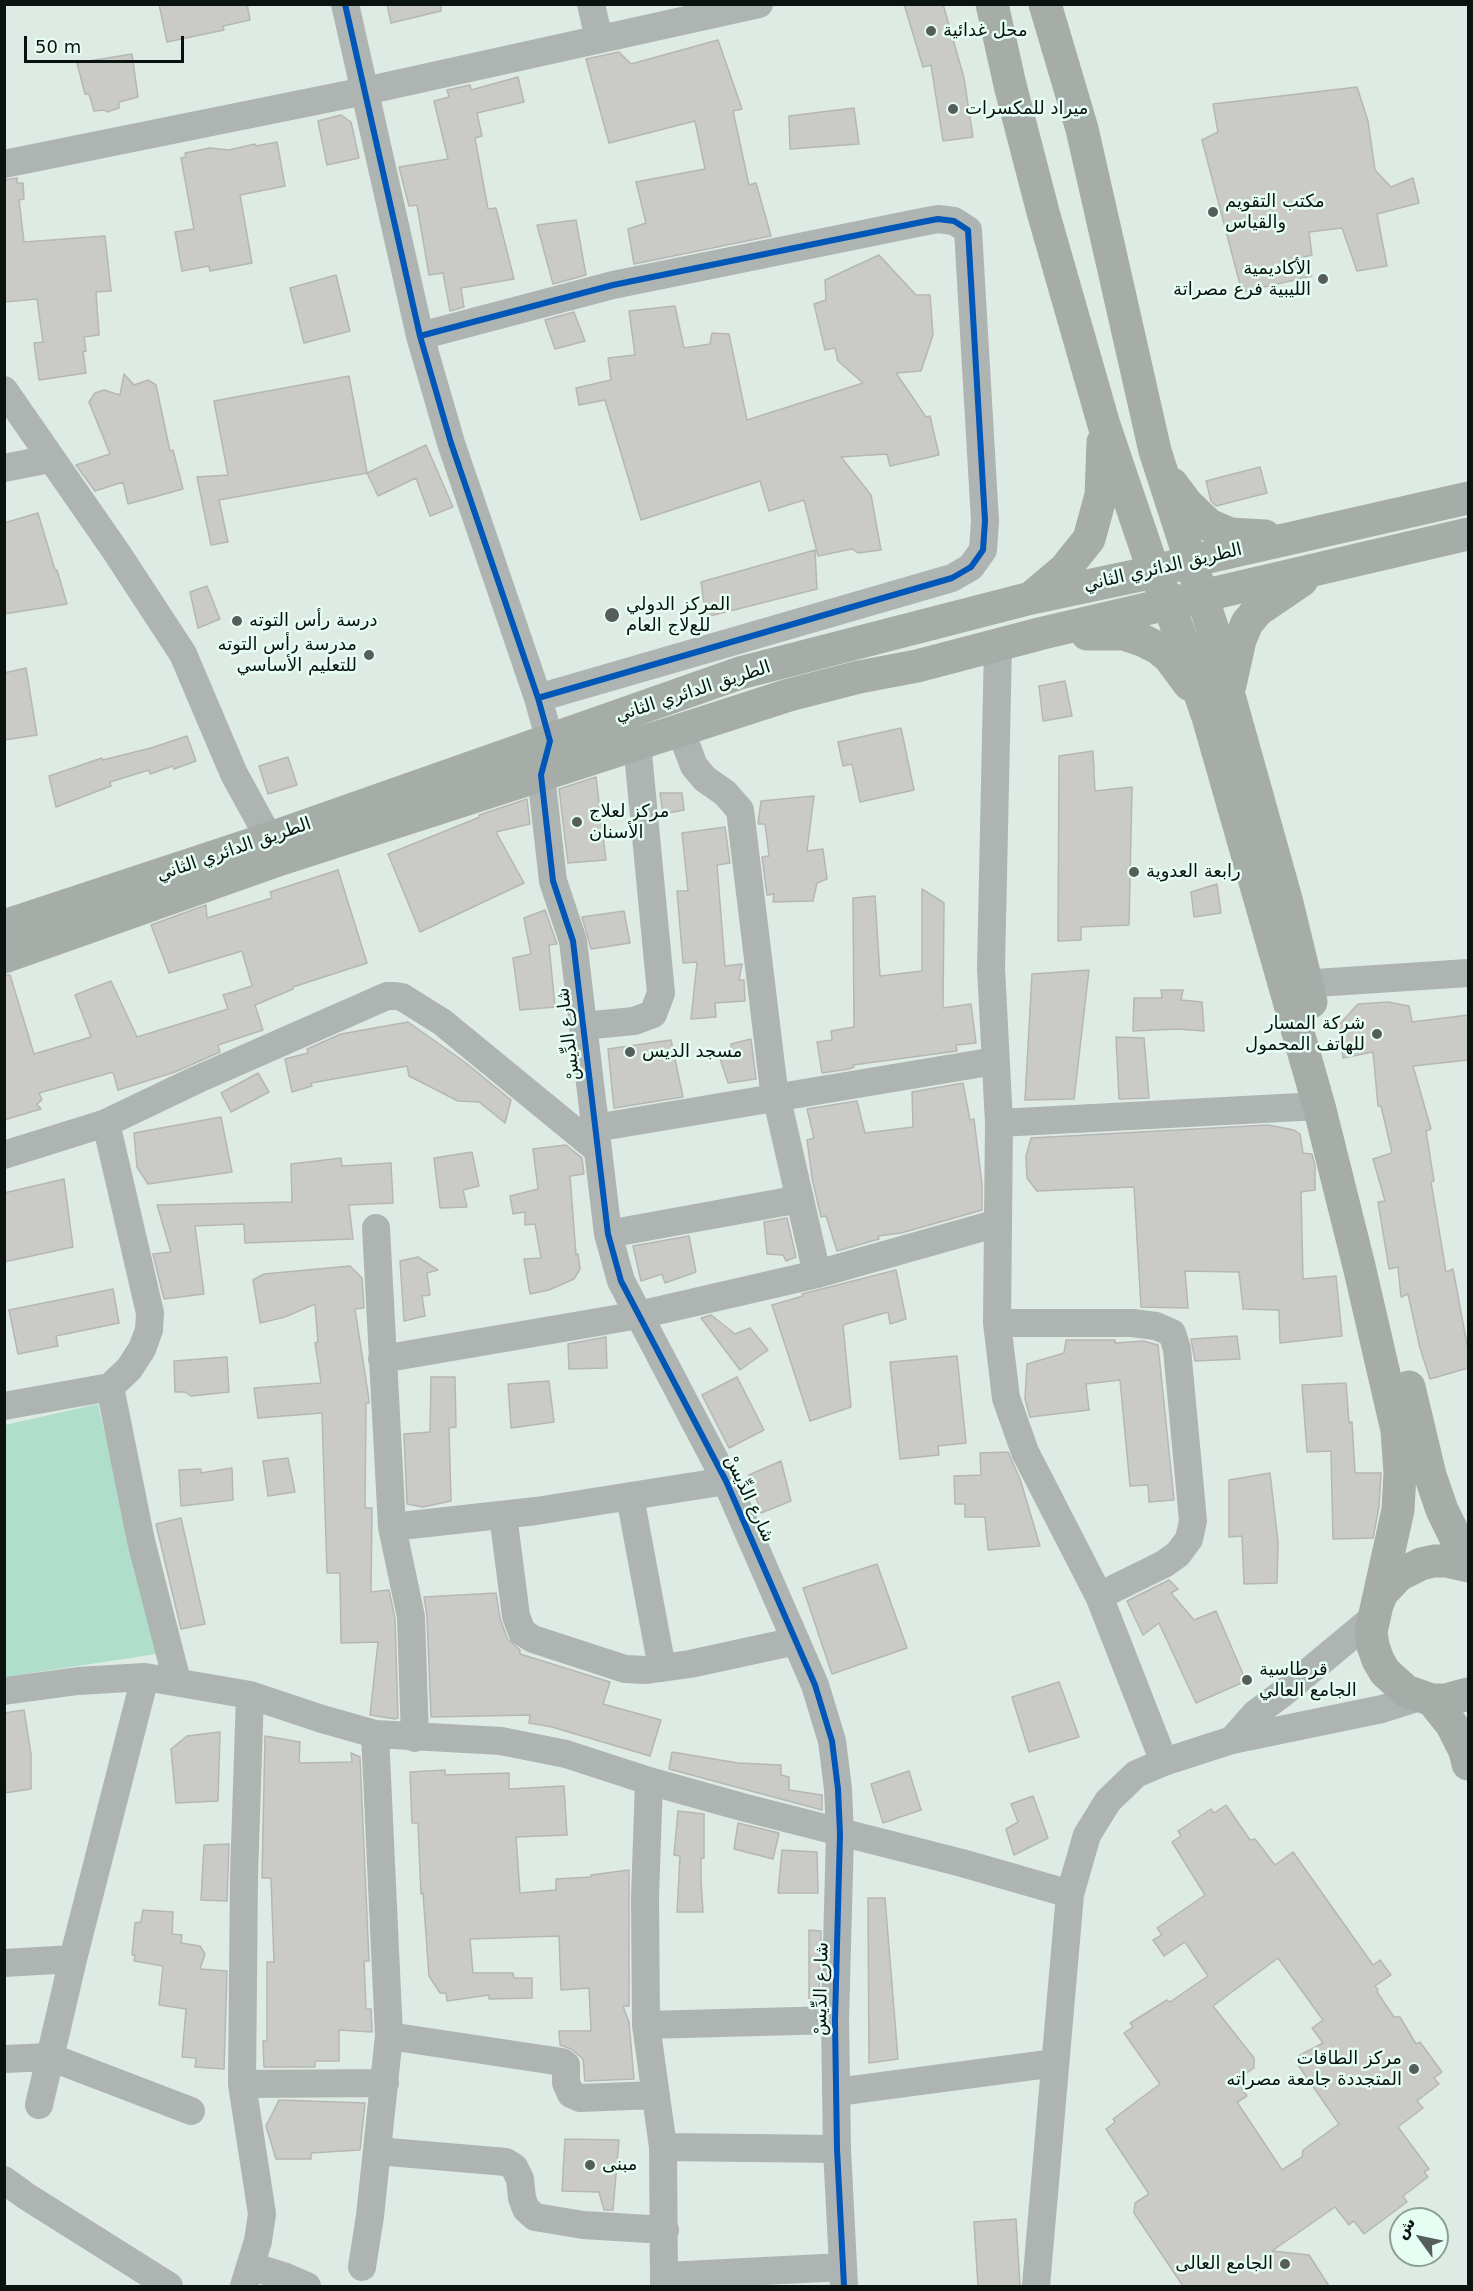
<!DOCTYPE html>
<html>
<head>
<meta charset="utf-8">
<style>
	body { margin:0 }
	#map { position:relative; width:1473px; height:2291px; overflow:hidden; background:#deeae4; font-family:"DejaVu Sans",Cairo,sans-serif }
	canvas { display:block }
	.frame { position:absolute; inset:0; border:6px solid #0b1310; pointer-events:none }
	.north { position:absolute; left:1389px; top:2207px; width:60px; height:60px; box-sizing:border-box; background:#e5fdf2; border:2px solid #8e9f98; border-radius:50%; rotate:303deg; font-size:16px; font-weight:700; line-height:24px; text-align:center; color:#0b1310 }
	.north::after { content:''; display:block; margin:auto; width:21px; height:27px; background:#555e5a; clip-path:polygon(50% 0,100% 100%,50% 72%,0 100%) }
	.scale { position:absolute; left:24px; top:36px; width:160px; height:27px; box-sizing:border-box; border:3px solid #0b1310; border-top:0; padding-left:8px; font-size:18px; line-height:21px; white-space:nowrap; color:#0b1310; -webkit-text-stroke:4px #e5fdf2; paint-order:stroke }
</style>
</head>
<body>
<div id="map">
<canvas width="1473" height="2291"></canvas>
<div class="frame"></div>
<div class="north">ش</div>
<div class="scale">50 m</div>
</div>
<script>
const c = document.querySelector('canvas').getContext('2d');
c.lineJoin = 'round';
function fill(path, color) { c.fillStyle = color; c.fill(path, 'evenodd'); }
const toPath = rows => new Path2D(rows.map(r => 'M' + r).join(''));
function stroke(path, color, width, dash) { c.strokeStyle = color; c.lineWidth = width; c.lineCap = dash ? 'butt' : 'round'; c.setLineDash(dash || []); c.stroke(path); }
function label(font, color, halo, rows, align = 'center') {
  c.font = font + ' "DejaVu Sans",Cairo,sans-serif'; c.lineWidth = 5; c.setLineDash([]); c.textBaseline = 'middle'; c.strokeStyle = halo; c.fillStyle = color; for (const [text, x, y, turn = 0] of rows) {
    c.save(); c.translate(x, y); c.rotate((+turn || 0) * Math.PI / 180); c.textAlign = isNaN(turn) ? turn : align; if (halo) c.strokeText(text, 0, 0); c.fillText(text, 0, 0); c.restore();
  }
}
fill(toPath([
	[98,1404,156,1654,5,1677,5,1425]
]), '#afdeca');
const building = toPath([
	[159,4,247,4,250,20,223,26,224,30,167,42,159,4],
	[387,4,441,4,441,11,391,23,387,4],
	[904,4,943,4,964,78,973,137,943,141,931,65,923,67,904,4],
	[718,40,742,109,733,111,749,185,756,183,771,236,634,264,628,229,646,223,636,182,705,169,695,121,609,143,586,59,619,52,631,64,718,40],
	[132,54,138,97,119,102,119,108,107,112,104,110,94,111,89,94,85,94,77,63,132,54],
	[518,77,524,102,477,113,482,136,475,138,488,209,496,208,514,279,461,288,464,307,450,311,443,273,429,275,417,205,409,206,399,167,448,159,434,101,449,97,447,90,470,85,471,90,518,77],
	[1357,87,1368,121,1375,170,1391,187,1413,178,1419,203,1377,214,1387,266,1357,271,1342,228,1309,232,1312,255,1300,258,1312,276,1242,292,1202,140,1218,132,1213,104,1357,87],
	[854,108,859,144,790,149,789,116,854,108],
	[341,115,351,122,359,158,327,165,318,121,341,115],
	[277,142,285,186,240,195,252,263,210,271,209,266,182,271,175,232,194,229,181,158,186,157,185,153,210,148,229,150,255,144,256,146,277,142],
	[17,178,17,183,23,183,24,199,19,200,24,242,105,236,111,291,96,292,99,335,84,337,86,351,83,352,86,373,39,380,34,343,43,342,37,299,4,302,4,180,17,178],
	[576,220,586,275,553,284,537,225,576,220],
	[879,255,916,295,930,295,933,335,921,371,896,373,926,417,930,416,939,455,890,466,887,454,841,457,871,495,881,550,858,553,852,549,818,556,804,500,769,511,760,481,641,520,605,400,579,405,576,388,611,380,608,358,635,355,629,311,675,306,684,348,710,344,712,333,729,334,747,420,863,383,838,361,835,348,825,350,814,304,826,300,825,280,879,255],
	[336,275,350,331,304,343,290,288,336,275],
	[574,312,585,341,555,349,545,320,574,312],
	[124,374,134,385,148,380,156,385,170,451,173,450,183,489,128,504,123,482,95,491,76,465,110,454,89,402,95,393,104,390,120,395,124,374],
	[349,376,367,473,219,500,228,542,211,545,197,477,228,475,214,401,349,376],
	[426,445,453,507,430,516,416,478,378,496,367,473,426,445],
	[1260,467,1267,493,1216,506,1211,501,1206,481,1260,467],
	[38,513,55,570,57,570,67,604,4,614,4,523,38,513],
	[815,550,817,589,706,617,701,582,815,550],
	[207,586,220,619,198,628,190,592,207,586],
	[26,668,37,735,4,740,4,673,26,668],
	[1065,681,1072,716,1043,721,1039,686,1065,681],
	[901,728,914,790,860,802,852,764,843,766,838,742,901,728],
	[187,736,196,761,174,769,173,766,150,774,149,770,110,782,111,786,56,807,49,776,102,758,103,760,151,748,187,736],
	[1093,751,1095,791,1132,787,1129,925,1081,927,1081,940,1058,941,1059,756,1093,751],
	[288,757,297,785,268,794,259,766,288,757],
	[596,777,606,860,568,863,559,789,596,777],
	[660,793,682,793,684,810,663,814,660,793],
	[814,796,807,851,823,849,827,879,817,883,813,901,773,902,774,894,767,895,762,857,769,856,765,824,758,824,761,801,814,796],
	[527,799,530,824,496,832,524,883,420,932,388,854,480,817,479,815,527,799],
	[725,827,730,863,717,865,725,966,742,964,739,980,744,980,745,1001,715,1003,716,1017,691,1019,697,962,683,963,677,891,688,891,682,833,725,827],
	[338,870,367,963,293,987,293,989,255,1005,263,1030,218,1045,220,1052,175,1072,118,1090,113,1072,39,1093,42,1100,37,1104,41,1109,4,1120,4,975,10,975,34,1054,91,1037,75,995,111,981,137,1037,228,1009,223,995,252,986,242,951,169,973,151,925,206,905,207,918,272,898,270,892,338,870],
	[1217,884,1221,913,1194,917,1191,892,1217,884],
	[922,889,944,903,943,1008,971,1004,976,1043,956,1045,957,1051,853,1065,854,1067,849,1069,822,1073,817,1042,832,1040,831,1031,854,1027,853,898,875,896,880,976,922,971,922,889],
	[545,910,557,944,549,945,555,1007,520,1010,513,958,531,954,524,918,545,910],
	[624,911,630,943,591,949,582,917,624,911],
	[1089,970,1074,1099,1025,1100,1032,974,1089,970],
	[1161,990,1183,990,1181,1000,1202,1002,1204,1031,1178,1029,1133,1031,1134,998,1162,998,1161,990],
	[1388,1002,1409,1006,1412,1022,1468,1015,1468,1060,1413,1066,1431,1129,1426,1131,1434,1181,1431,1182,1446,1272,1453,1269,1468,1350,1468,1368,1430,1379,1420,1348,1408,1294,1401,1297,1398,1267,1389,1269,1378,1202,1385,1201,1373,1159,1392,1153,1381,1106,1378,1106,1373,1052,1343,1058,1339,1025,1358,1004,1388,1002],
	[408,1022,466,1063,511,1100,505,1123,479,1102,458,1101,409,1076,407,1066,311,1083,312,1086,292,1092,285,1059,308,1053,307,1049,341,1034,408,1022],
	[1116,1037,1144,1038,1149,1098,1119,1099,1116,1037],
	[751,1039,756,1079,728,1083,720,1058,731,1054,731,1044,751,1039],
	[671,1040,683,1097,614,1108,608,1049,671,1040],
	[258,1073,269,1092,231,1112,221,1093,258,1073],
	[963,1083,970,1120,974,1119,982,1184,982,1210,901,1233,878,1236,879,1239,837,1251,826,1216,821,1217,812,1178,807,1140,814,1138,807,1109,857,1101,865,1133,913,1127,912,1092,963,1083],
	[221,1117,232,1172,148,1184,137,1167,134,1133,221,1117],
	[1268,1125,1294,1130,1300,1134,1303,1153,1312,1154,1315,1166,1315,1190,1301,1192,1303,1279,1336,1276,1342,1336,1280,1343,1279,1310,1243,1309,1239,1272,1185,1271,1188,1308,1141,1307,1134,1187,1037,1191,1027,1178,1026,1156,1031,1138,1268,1125],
	[566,1145,582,1158,584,1174,570,1176,576,1255,578,1254,580,1269,574,1279,549,1290,530,1294,524,1259,541,1258,535,1224,525,1225,525,1212,513,1214,510,1196,538,1189,533,1149,566,1145],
	[472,1152,479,1186,463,1190,467,1207,440,1208,434,1158,472,1152],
	[341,1158,342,1166,391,1163,393,1203,349,1205,353,1239,245,1243,244,1224,195,1226,204,1294,164,1299,153,1254,171,1252,157,1205,292,1202,291,1164,341,1158],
	[64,1179,73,1247,4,1262,4,1193,64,1179],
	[787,1218,796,1257,786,1261,783,1255,767,1254,764,1222,787,1218],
	[689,1236,696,1272,665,1283,662,1274,641,1281,633,1246,689,1236],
	[418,1257,438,1270,427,1273,430,1295,422,1296,425,1316,404,1321,400,1261,418,1257],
	[350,1266,362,1278,364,1308,355,1309,369,1400,369,1403,366,1403,365,1508,372,1508,371,1592,389,1590,395,1619,398,1718,395,1719,370,1715,378,1642,341,1643,340,1573,327,1573,322,1413,258,1418,254,1388,321,1383,315,1343,318,1342,315,1304,285,1317,260,1323,253,1280,264,1274,350,1266],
	[896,1270,906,1319,890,1324,888,1312,843,1325,851,1407,810,1421,772,1305,803,1296,802,1294,896,1270],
	[113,1289,119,1323,56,1336,58,1346,18,1354,9,1310,113,1289],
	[711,1315,735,1334,750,1328,768,1350,740,1370,701,1318,711,1315],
	[1237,1336,1240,1359,1195,1361,1191,1339,1237,1336],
	[606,1337,607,1368,569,1369,568,1344,606,1337],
	[1066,1340,1115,1340,1115,1343,1143,1341,1158,1345,1174,1500,1149,1502,1148,1485,1130,1486,1120,1380,1086,1384,1089,1410,1030,1417,1025,1399,1027,1364,1064,1353,1066,1340],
	[957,1356,966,1443,938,1446,939,1455,900,1459,890,1362,957,1356],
	[227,1357,229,1392,191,1396,185,1392,175,1392,174,1361,227,1357],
	[431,1377,455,1377,456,1427,449,1428,451,1501,423,1507,407,1504,404,1434,430,1432,431,1377],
	[737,1377,764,1430,729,1448,702,1395,737,1377],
	[549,1381,554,1422,511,1428,508,1384,549,1381],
	[1346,1383,1349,1423,1352,1422,1355,1473,1381,1473,1379,1507,1373,1538,1333,1539,1331,1451,1307,1452,1302,1385,1346,1383],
	[1008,1452,1020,1479,1040,1546,988,1550,985,1517,965,1517,965,1504,955,1504,954,1476,981,1475,980,1453,1008,1452],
	[288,1458,295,1492,268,1496,263,1461,288,1458],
	[781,1461,791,1501,761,1513,749,1475,781,1461],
	[232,1468,233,1500,181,1506,179,1470,201,1469,201,1473,232,1468],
	[1270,1473,1278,1542,1277,1583,1244,1584,1242,1536,1229,1537,1229,1480,1270,1473],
	[181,1518,205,1624,181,1629,156,1524,181,1518],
	[877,1564,907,1648,832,1674,803,1588,877,1564],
	[1169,1580,1178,1589,1171,1593,1194,1620,1216,1611,1246,1681,1196,1703,1159,1623,1143,1635,1127,1601,1169,1580],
	[496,1593,500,1618,507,1638,520,1650,520,1654,610,1682,603,1704,661,1720,650,1756,552,1727,529,1723,530,1715,431,1717,427,1616,424,1597,496,1593],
	[1059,1682,1079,1737,1029,1752,1012,1697,1059,1682],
	[24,1710,31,1754,31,1789,4,1793,4,1713,24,1710],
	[220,1732,218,1801,176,1803,171,1749,187,1736,220,1732],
	[265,1736,300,1742,299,1761,301,1763,352,1762,351,1753,360,1757,369,1961,364,1961,366,2009,371,2009,372,2032,339,2030,339,2061,315,2061,315,2067,264,2067,263,2041,267,2041,267,1962,274,1962,271,1878,262,1878,265,1736],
	[672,1752,738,1763,781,1765,781,1775,789,1777,789,1790,822,1795,822,1810,669,1769,672,1752],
	[445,1770,445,1775,509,1773,509,1789,564,1786,567,1835,516,1837,520,1893,556,1890,556,1879,591,1877,591,1875,629,1870,629,2006,623,2006,629,2022,634,2079,585,2081,583,2059,571,2049,560,2045,559,2031,591,2031,589,1988,561,1990,559,1936,470,1939,473,1973,513,1973,514,1978,532,1978,532,1998,489,1999,489,1995,447,2001,446,1993,440,1993,429,1976,423,1893,421,1894,418,1823,412,1823,410,1772,445,1770],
	[909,1771,921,1810,883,1823,871,1784,909,1771],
	[1033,1796,1048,1838,1014,1855,1006,1829,1018,1822,1011,1804,1033,1796],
	[1226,1805,1250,1840,1255,1839,1275,1865,1293,1852,1373,1965,1380,1960,1391,1975,1375,1986,1378,1990,1377,1992,1394,2017,1400,2017,1416,2044,1420,2042,1442,2072,1434,2078,1439,2084,1417,2101,1423,2108,1398,2127,1429,2169,1424,2172,1428,2177,1403,2196,1407,2202,1364,2234,1354,2221,1349,2225,1335,2207,1272,2251,1309,2255,1329,2286,1183,2286,1134,2213,1135,2203,1149,2194,1106,2129,1115,2122,1113,2119,1160,2084,1124,2033,1133,2027,1130,2023,1167,2000,1170,2002,1208,1976,1185,1942,1164,1956,1153,1940,1162,1935,1157,1928,1205,1895,1172,1842,1181,1836,1178,1831,1211,1809,1214,1813,1226,1805],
	[1278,1958,1323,2020,1312,2028,1323,2043,1300,2055,1296,2062,1339,2124,1303,2150,1302,2157,1282,2170,1237,2102,1247,2096,1236,2080,1254,2068,1254,2058,1213,2006,1278,1958],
	[678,1811,704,1814,704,1858,701,1858,701,1881,703,1912,677,1912,680,1856,674,1855,678,1811],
	[738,1823,779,1833,773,1859,734,1849,738,1823],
	[229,1844,227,1901,201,1900,204,1845,229,1844],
	[782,1850,817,1852,818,1893,778,1893,782,1850],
	[868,1898,885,1898,898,2059,869,2063,868,1898],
	[143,1910,173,1912,172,1934,182,1935,181,1943,200,1946,205,1954,200,1969,227,1971,224,2069,195,2067,196,2058,182,2057,186,2009,159,2005,163,1966,134,1961,135,1955,132,1955,135,1923,141,1922,143,1910],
	[809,1930,821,1931,819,2000,809,2001,809,1930],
	[279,2100,365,2103,360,2150,311,2153,311,2159,276,2159,266,2126,279,2100],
	[565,2139,619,2140,613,2210,604,2210,599,2192,562,2191,565,2139],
	[1016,2219,1020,2286,978,2286,974,2222,1016,2219]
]);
fill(building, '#cacac7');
stroke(building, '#b6b7b4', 1.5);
stroke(toPath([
	[345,4,420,336,451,443,538,698,550,741,541,775,553,881,573,941,608,1234,621,1281,726,1481,815,1685,832,1741,838,1789,840,1834,835,2020,837,2149,844,2286],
	[591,4,599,39],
	[4,164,365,91,759,4],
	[420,336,613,285,922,222,938,219,954,221,968,230,985,521,983,550,971,567,952,578,538,698],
	[4,390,117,553,183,654,234,774,280,858],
	[4,468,50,459],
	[998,645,991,968,999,1123,997,1323,1006,1398,1025,1452,1099,1596,1164,1762],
	[680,729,694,766,705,779,725,793,740,810,773,1082,817,1274],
	[1285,985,1468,973],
	[583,1026,634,1021,653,1014,661,993,637,743],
	[999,1123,1319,1106],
	[595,1128,995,1061],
	[4,1155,106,1123,196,1080,387,996,395,996,402,997,442,1022,598,1150],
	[376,1228,392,1527,411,1617,415,1738],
	[608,1234,800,1199],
	[997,1323,1132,1323,1156,1326,1172,1333,1177,1349,1193,1521,1189,1539,1178,1554,1164,1564,1099,1596],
	[382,1359,639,1315,817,1274,998,1223],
	[110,1387,141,1541,177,1681],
	[4,1406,110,1387,129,1369,142,1349,149,1330,150,1313,106,1123],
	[630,1497,662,1668],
	[503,1515,516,1616,522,1632,533,1639,625,1669,646,1670,690,1664,796,1641],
	[392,1527,536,1511,726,1481],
	[4,1691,78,1681,145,1677,250,1695,322,1719,375,1734,501,1741,566,1754,649,1781,742,1807,962,1863,1070,1894],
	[1232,1740,1255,1714,1283,1693,1373,1618],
	[649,1781,645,1897,646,2025,663,2147,664,2286],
	[4,1963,73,1959],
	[646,2025,835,2020],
	[389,2036,562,2062,566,2065,566,2083,571,2094,580,2098,656,2095],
	[4,2059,50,2057,191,2111],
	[242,2084,385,2083],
	[837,2092,1055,2063],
	[39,2105,73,1959,145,1677],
	[663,2147,837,2149],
	[377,2151,506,2162,514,2167,520,2179,522,2198,526,2209,535,2217,583,2225,665,2230],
	[4,2180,26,2196,169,2286],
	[250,2266,286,2277,307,2286],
	[362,2267,370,2216,389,2036,375,1734],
	[666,2276,843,2267],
	[244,2286,258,2241,262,2214,242,2084,244,1875,250,1695],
	[1036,2286,1070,1894,1087,1835,1108,1801,1136,1774,1164,1762,1232,1740,1382,1709,1420,1697]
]), '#aeb4b1', 28);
stroke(toPath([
	[992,4,1010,85,1043,212,1104,425,1154,572,1169,604,1208,717,1319,1106,1359,1266,1397,1430,1400,1473,1398,1510,1377,1605],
	[1045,4,1082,129,1155,451,1213,630,1228,692,1286,899,1311,1002],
	[1172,484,1187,504,1209,525,1230,534,1265,536],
	[1033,596,1065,569,1089,539,1101,495,1103,442],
	[1087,634,1124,634,1142,640,1158,648,1169,657,1189,684],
	[1230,685,1240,640,1247,623,1258,610,1302,580],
	[4,926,271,838,740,673,1031,598,1154,572,1191,561,1468,498],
	[4,957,281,859,789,695,859,677,917,666,1043,633,1468,534],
	[1409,1387,1430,1475,1442,1510,1468,1563],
	[1468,1566,1446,1561,1434,1561,1421,1564,1399,1575,1382,1593,1377,1605,1371,1632,1373,1646,1378,1660,1385,1672,1406,1691,1432,1700,1446,1700,1468,1694],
	[1432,1700,1452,1725,1465,1751,1468,1764]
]), '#a6aca8', 33);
stroke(toPath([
	[345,4,420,336,451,443,538,698,550,741,541,775,553,881,573,941,608,1234,621,1281,726,1481,815,1685,832,1741,838,1789,840,1834,835,2020,837,2149,844,2286],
	[420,336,613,285,922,222,938,219,954,221,968,230,985,521,983,550,971,567,952,578,538,698]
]), '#0057b8', 6);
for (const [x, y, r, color] of [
	[931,31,6,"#555e5a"],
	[953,109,6,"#555e5a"],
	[1213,212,6,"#555e5a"],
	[1323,279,6,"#555e5a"],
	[612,615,8,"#555e5a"],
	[237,621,6,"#555e5a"],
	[369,655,6,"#555e5a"],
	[577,822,6,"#555e5a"],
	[1134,872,6,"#555e5a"],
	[1377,1034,6,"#555e5a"],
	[630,1052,6,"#555e5a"],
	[1247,1680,6,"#555e5a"],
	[1414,2069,6,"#555e5a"],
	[590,2165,6,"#555e5a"],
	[1285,2264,6,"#555e5a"]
]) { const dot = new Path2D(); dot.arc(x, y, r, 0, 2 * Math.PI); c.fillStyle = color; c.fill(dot); stroke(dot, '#e5fdf2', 2); }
label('18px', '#0b1310', '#e5fdf2', [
	["محل غدائية",943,31],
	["ميراد للمكسرات",965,109],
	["مكتب التقويم",1225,202],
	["والقياس",1225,223],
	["الأكاديمية",1311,269,"right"],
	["الليبية فرع مصراتة",1311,290,"right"],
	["المركز الدولي",626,605],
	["للعﻻج العام",626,626],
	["درسة رأس التوته",249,621],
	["مدرسة رأس التوته",357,645,"right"],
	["للتعليم الأساسي",357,666,"right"],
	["مركز لعلاج",589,812],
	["الأسنان",589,833],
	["رابعة العدوية",1146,872],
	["شركة المسار",1365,1024,"right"],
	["للهاتف المحمول",1365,1045,"right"],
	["مسجد الديس",642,1052],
	["قرطاسية",1259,1670],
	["الجامع العالي",1259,1691],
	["مركز الطاقات",1402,2059,"right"],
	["المتجددة جامعة مصراته",1402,2080,"right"],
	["مبنى",602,2165],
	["الجامع العالى",1273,2264,"right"]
], 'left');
label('18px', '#0b1310', '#e5fdf2', [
	["الطريق الدائري الثاني",1163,568,-13],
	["الطريق الدائري الثاني",693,692,-18],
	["الطريق الدائري الثاني",234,850,-19],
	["شارع الدِّيسْ",569,1034,-97],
	["شارع الدِّيسْ",749,1499,65],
	["شارع الدِّيسْ",822,1989,-89]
]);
</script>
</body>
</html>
